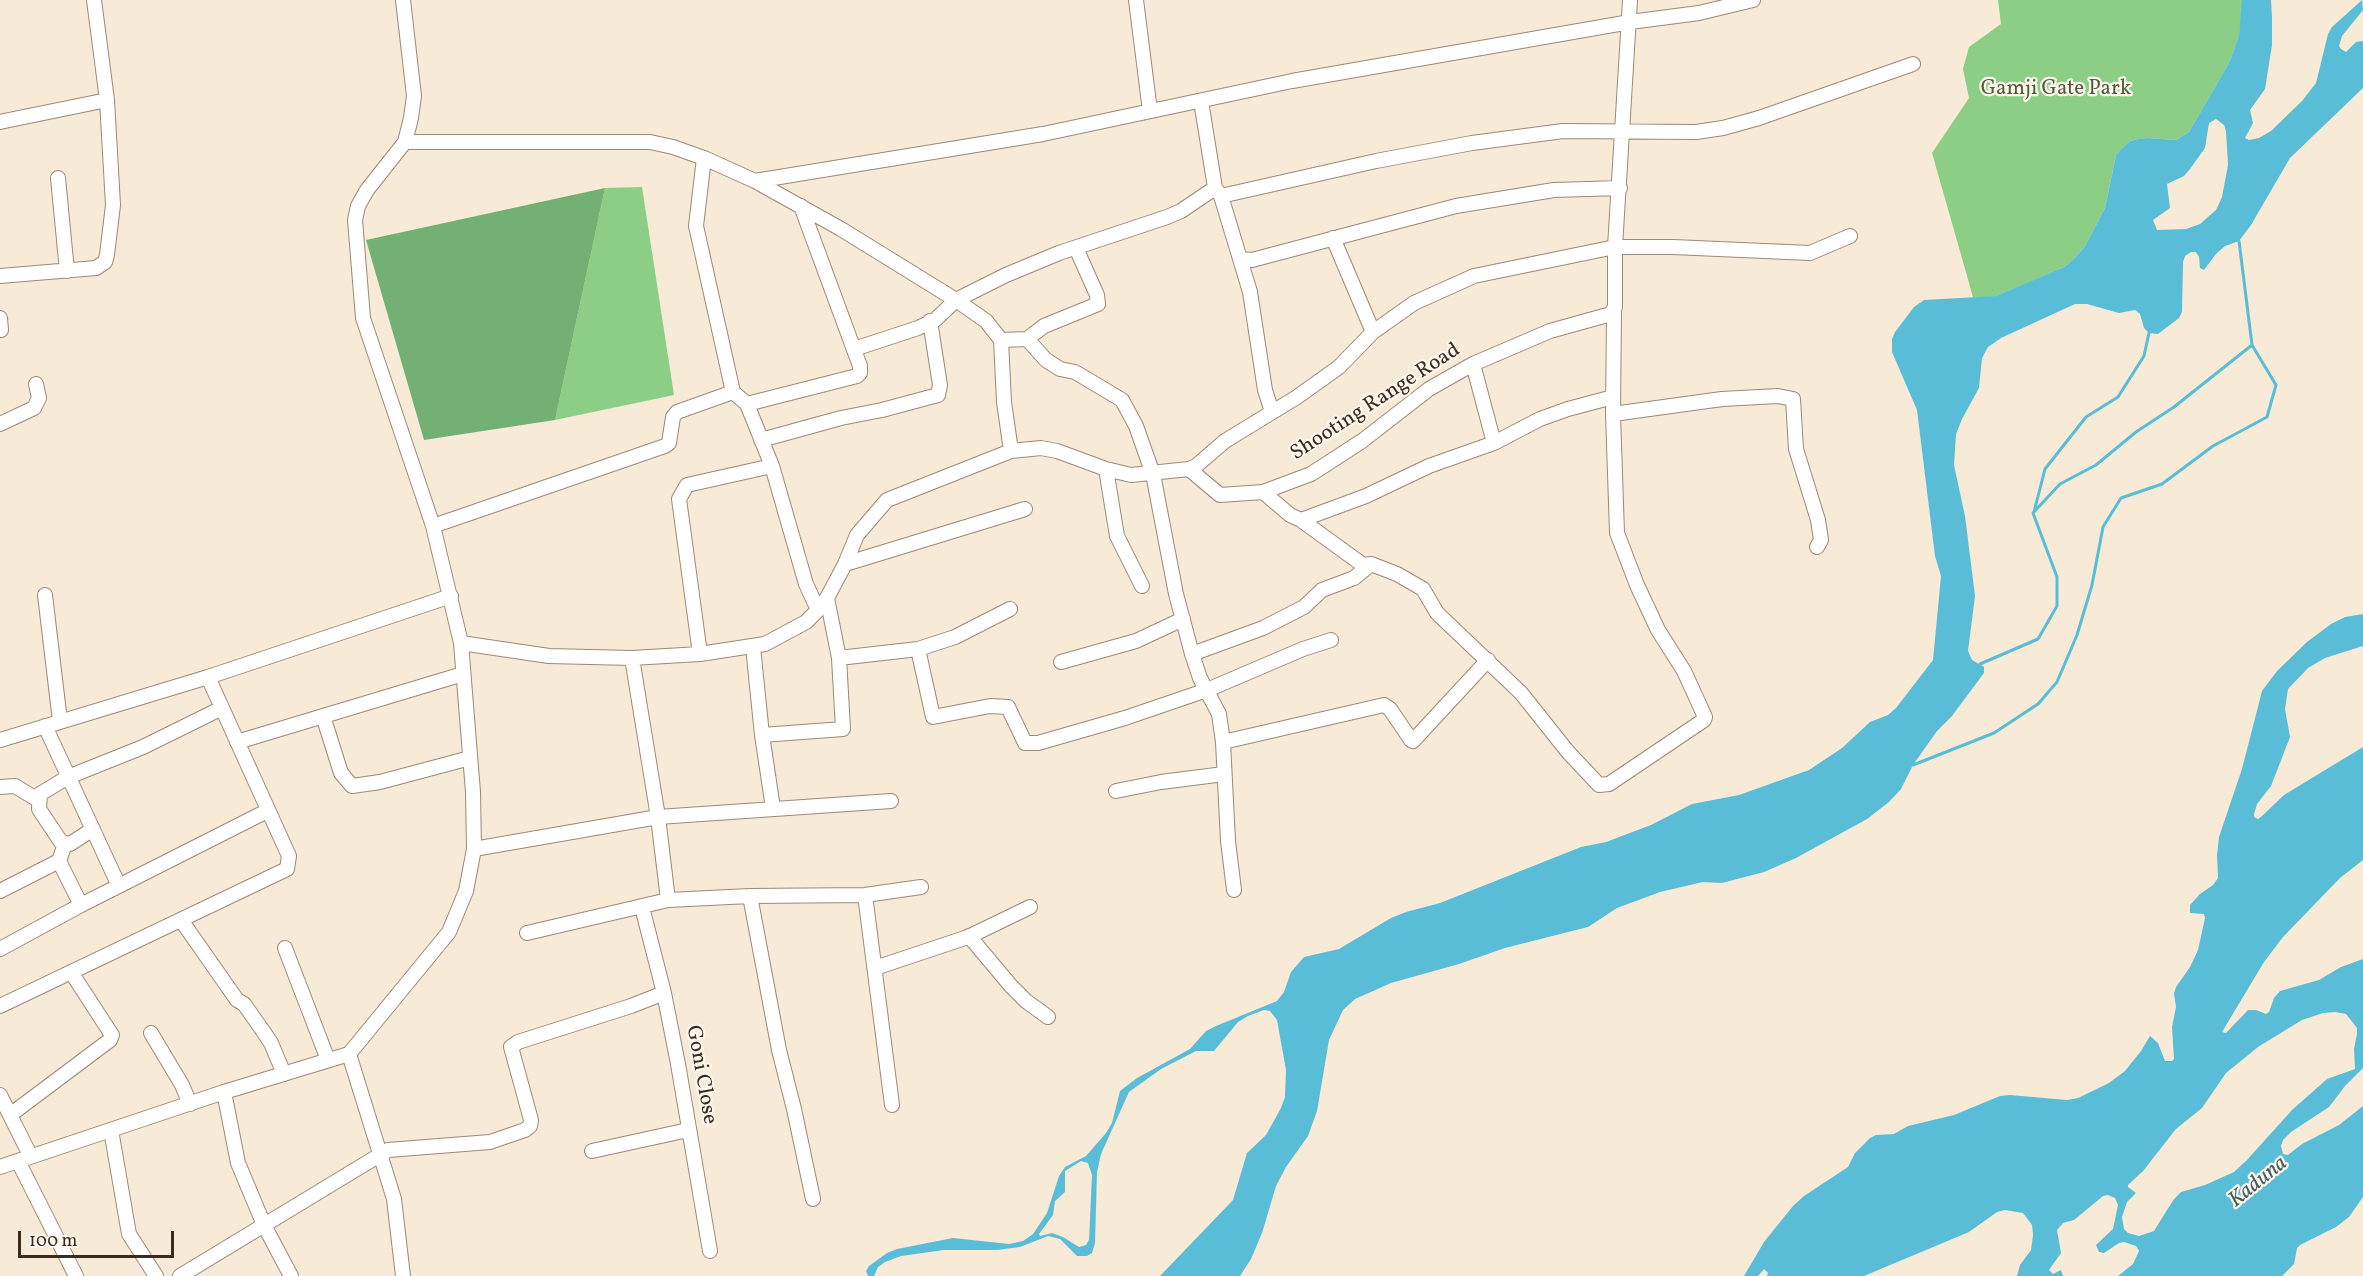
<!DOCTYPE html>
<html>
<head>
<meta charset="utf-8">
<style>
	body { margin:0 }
	#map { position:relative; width:2363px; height:1276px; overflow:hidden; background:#f7ead6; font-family:Vollkorn,serif }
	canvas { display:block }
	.scale { position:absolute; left:18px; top:1231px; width:156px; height:27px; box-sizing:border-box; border:3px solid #3b2a1e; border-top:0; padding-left:8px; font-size:18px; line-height:21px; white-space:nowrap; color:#3b2a1e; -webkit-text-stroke:4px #fbf7ec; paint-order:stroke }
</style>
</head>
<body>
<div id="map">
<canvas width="2363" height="1276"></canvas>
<div class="scale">100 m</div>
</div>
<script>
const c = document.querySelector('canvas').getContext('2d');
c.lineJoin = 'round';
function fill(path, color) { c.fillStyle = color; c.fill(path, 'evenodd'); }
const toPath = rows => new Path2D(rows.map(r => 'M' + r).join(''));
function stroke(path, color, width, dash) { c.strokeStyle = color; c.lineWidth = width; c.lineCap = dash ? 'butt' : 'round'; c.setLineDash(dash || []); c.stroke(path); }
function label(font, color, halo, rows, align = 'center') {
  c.font = font + ' Vollkorn,serif'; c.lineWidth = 4.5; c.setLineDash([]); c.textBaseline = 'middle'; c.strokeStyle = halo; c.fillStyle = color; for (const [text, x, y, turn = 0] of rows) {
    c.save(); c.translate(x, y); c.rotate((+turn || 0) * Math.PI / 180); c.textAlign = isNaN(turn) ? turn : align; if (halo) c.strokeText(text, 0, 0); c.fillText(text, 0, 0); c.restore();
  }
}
fill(toPath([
	[1998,0,2242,0,2242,16,2239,35,2230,61,2189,132,2176,140,2148,138,2138,139,2130,141,2120,150,2116,155,2105,208,2085,246,2075,258,2064,267,2018,287,1996,296,1983,298,1973,297,1932,153,1969,98,1963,69,1969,47,2001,24],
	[642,187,674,395,555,420,605,188]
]), '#8dce86');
fill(toPath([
	[605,188,555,420,424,440,366,240]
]), '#72b173');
fill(toPath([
	[2242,0,2271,0,2272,17,2272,45,2265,89,2250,110,2253,123,2245,138,2249,140,2259,138,2271,131,2302,101,2316,83,2328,34,2332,27,2362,0,2363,10,2342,36,2339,46,2341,49,2346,52,2356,42,2363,41,2363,88,2290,158,2251,225,2239,241,2225,246,2216,254,2204,270,2200,268,2199,257,2196,252,2191,252,2185,256,2183,262,2182,312,2179,318,2158,334,2149,333,2144,328,2140,314,2135,310,2119,313,2087,304,2075,304,2001,338,1988,347,1982,358,1979,388,1962,419,1956,434,1954,465,1965,516,1975,596,1968,651,1972,660,1984,667,1984,673,1952,716,1937,731,1913,765,1901,789,1889,802,1867,819,1796,858,1764,872,1722,883,1703,882,1660,892,1617,908,1588,927,1505,948,1459,964,1391,983,1355,999,1343,1010,1329,1040,1317,1111,1308,1136,1286,1167,1276,1186,1262,1233,1251,1259,1240,1276,1160,1276,1233,1200,1247,1153,1266,1135,1281,1108,1285,1097,1286,1070,1277,1020,1270,1011,1264,1010,1248,1016,1238,1022,1214,1051,1196,1051,1161,1069,1129,1092,1101,1154,1097,1172,1095,1243,1092,1253,1087,1256,1077,1256,1060,1239,1048,1236,1020,1247,997,1250,944,1250,901,1256,885,1262,878,1267,874,1276,868,1276,866,1271,869,1266,887,1253,897,1249,953,1238,1009,1244,1023,1241,1033,1234,1047,1213,1059,1176,1065,1167,1086,1156,1106,1133,1112,1123,1120,1091,1137,1078,1190,1049,1206,1031,1216,1026,1277,1001,1284,992,1291,972,1304,957,1339,949,1391,918,1406,912,1440,903,1581,847,1606,842,1651,825,1692,804,1739,795,1809,770,1842,748,1870,722,1888,715,1896,708,1933,660,1941,576,1935,556,1917,410,1892,352,1892,339,1895,332,1914,307,1924,300,1996,296,2064,267,2075,258,2085,246,2105,208,2116,155,2120,150,2130,141,2138,139,2148,138,2176,140,2189,132,2230,61,2239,35],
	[2216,119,2224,125,2226,131,2228,165,2222,197,2216,210,2200,224,2186,229,2157,230,2153,220,2170,208,2167,184,2184,176,2190,169,2205,148,2209,123],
	[1081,1161,1088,1163,1092,1175,1089,1240,1086,1245,1079,1247,1063,1237,1052,1233,1040,1236,1039,1234,1053,1215,1055,1201,1065,1192,1065,1171],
	[2363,614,2363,646,2325,658,2308,668,2288,689,2285,709,2290,737,2271,786,2257,804,2254,814,2254,817,2258,819,2262,816,2284,795,2363,747,2363,860,2340,878,2283,937,2264,962,2222,1032,2226,1033,2248,1010,2256,1010,2266,1014,2269,1012,2274,998,2280,991,2319,980,2341,967,2363,959,2363,1068,2345,1086,2329,1107,2291,1132,2283,1140,2281,1146,2283,1154,2288,1155,2302,1144,2339,1125,2363,1106,2363,1197,2349,1217,2336,1227,2300,1245,2297,1248,2294,1264,2282,1276,2118,1276,2133,1264,2139,1251,2136,1246,2124,1242,2119,1243,2104,1253,2099,1252,2096,1245,2098,1243,2113,1229,2118,1205,2115,1198,2108,1195,2103,1196,2074,1220,2063,1223,2057,1230,2061,1253,2049,1270,2053,1274,2061,1270,2063,1276,2017,1276,2020,1265,2031,1250,2033,1235,2032,1225,2023,1213,2005,1210,1997,1212,1969,1232,1864,1276,1767,1276,1768,1273,1764,1269,1758,1276,1744,1276,1764,1242,1793,1206,1804,1196,1848,1167,1855,1153,1870,1138,1876,1135,1894,1134,1908,1126,1954,1115,2000,1096,2010,1095,2067,1100,2078,1098,2109,1083,2125,1071,2141,1051,2150,1036,2158,1043,2165,1061,2172,1061,2174,1059,2172,1027,2176,1007,2174,993,2176,987,2190,967,2198,950,2205,918,2204,914,2190,913,2190,905,2200,894,2213,885,2218,878,2217,855,2219,837,2242,769,2262,691,2277,671,2307,642,2331,624,2345,617],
	[2335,1012,2346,1014,2357,1028,2357,1034,2354,1049,2355,1069,2327,1079,2292,1110,2247,1160,2234,1172,2205,1185,2181,1192,2174,1199,2154,1231,2139,1236,2128,1233,2124,1229,2122,1217,2127,1202,2136,1193,2128,1187,2128,1185,2143,1171,2176,1129,2202,1108,2226,1073,2258,1047,2302,1020,2323,1013]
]), '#5abdd8');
stroke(toPath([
	[2034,512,2045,469,2086,417,2118,397,2144,356,2149,333],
	[1980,664,2038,639,2057,606,2057,577,2033,513,2060,484,2096,465,2136,432,2174,407,2252,345],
	[1913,765,1994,733,2038,704,2057,682,2077,635,2092,585,2103,527,2121,498,2162,484,2213,446,2267,417,2276,385,2252,345,2239,241]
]), '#5abdd8', 3);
const minor = toPath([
	[1136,0,1150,111],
	[1201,101,1215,188,1221,196,1250,292,1265,390,1272,412],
	[0,122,107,100],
	[405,142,650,142,673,147,704,158,755,181,841,229,956,300,986,321,1001,340,1004,402,1011,451],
	[704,158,696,226,733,392,747,404,772,466,806,584,818,610],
	[58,178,67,271],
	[755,181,1043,134,1292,81,1630,22,1699,13,1753,0],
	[1221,196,1376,161,1472,143,1563,131,1696,132,1723,128,1759,118,1913,64],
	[1333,238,1373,332],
	[1240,259,1252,260,1456,206,1554,190,1620,188],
	[0,276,96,268,105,262,107,255,113,205,107,100,94,0],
	[0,318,1,330],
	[1027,339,1044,326,1098,304,1097,295,1076,248],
	[1001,340,1027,339,1046,360,1060,369,1075,372,1122,400,1136,426,1153,474,1176,594,1192,654,1200,678,1219,714,1223,742,1228,841,1234,890],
	[854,349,918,328,935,320,956,300,1006,275,1059,253,1167,217,1181,211,1215,188],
	[1473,364,1494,443],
	[747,404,857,376,860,373,860,366,801,206],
	[1613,414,1722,399,1778,396,1793,399,1796,449,1818,520,1821,540,1817,547],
	[0,424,34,408,39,398,36,384],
	[761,440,841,418,882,410,938,395,940,385,930,321],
	[1106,469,1117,536,1142,586],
	[1189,469,1196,466,1225,441,1297,397,1339,367,1373,332,1414,303,1474,276,1615,247,1673,247,1810,253,1850,236],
	[1263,492,1290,515,1301,520,1363,565,1371,564,1397,574,1423,589,1437,613,1521,693,1568,752,1599,785,1609,784,1704,720,1705,717,1684,671,1658,630,1637,585,1617,533,1613,414,1614,312],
	[1301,520,1366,496,1429,466,1494,443,1540,419,1568,409,1613,397],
	[433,526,665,446,669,443,673,417,677,412,733,392],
	[845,564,1025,509],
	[45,595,60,721],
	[461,643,549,656,632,658,700,654,765,644,806,622,818,610,827,598,845,564,857,535,887,500,1011,451,1041,448,1057,451,1106,469,1131,475,1189,469,1220,495,1263,492,1311,474,1362,441,1429,389,1473,364,1550,331,1611,314,1615,307,1615,247,1630,0],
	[753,647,762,735,773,808],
	[918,649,933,717,990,706,1008,707,1025,743,1038,743,1125,718,1207,690,1303,649,1331,640],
	[700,654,679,499,687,485,772,466],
	[1192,654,1263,628,1304,607,1322,590,1354,578,1371,564],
	[632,658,658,817,668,900],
	[839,658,918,649,955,637,1010,609],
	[1061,662,1136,641,1183,619],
	[323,716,341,773,352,786,380,782,470,758],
	[45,726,119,886],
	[762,735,843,729,839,658,827,598],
	[0,740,208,677,451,596],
	[237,742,463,674],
	[1223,742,1384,705,1390,709,1411,740,1413,741,1488,660],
	[0,787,15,786,38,800],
	[1116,791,1161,782,1224,774],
	[93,829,70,844,61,842,39,809,40,794,68,777,143,747,222,708],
	[65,844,59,861,81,905],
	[474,849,658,817,891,801],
	[0,891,59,861],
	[865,895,892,1105],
	[750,896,779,1050,794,1109,813,1199],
	[642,907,664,993,678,1064,710,1251],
	[181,920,237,1000,244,1004,263,1031,271,1043,284,1074],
	[527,933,668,900,750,896,865,895,921,887],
	[969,936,1011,986,1026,1001,1048,1017],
	[285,948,328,1060],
	[0,949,81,905,267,811],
	[875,968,968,937,1030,907],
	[0,1006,287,869,289,856,208,677],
	[151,1033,182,1085,190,1104],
	[349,1054,394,1199,403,1276],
	[224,1092,238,1163,264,1225,291,1276],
	[0,1095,30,1155],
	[10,1115,110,1040,112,1035,71,972],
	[111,1130,129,1234,156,1276],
	[592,1151,688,1130],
	[18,1161,76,1276],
	[0,1167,224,1092,349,1054,449,932,466,891,474,849,473,792,461,643,433,526,363,318,355,220,358,206,367,190,405,142,411,118,414,96,403,0],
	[180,1276,388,1150,490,1142,525,1130,530,1126,531,1120,511,1047,518,1042,631,1006,664,993]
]);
stroke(minor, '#998a7a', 16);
stroke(minor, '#fff', 14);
label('21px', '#545b3d', '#fbf7ec', [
	["Gamji Gate Park",2056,90]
]);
label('21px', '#3b2a1e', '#fbf7ec', [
	["Shooting Range Road",1376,403,-33],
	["Goni Close",700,1075,80]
]);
label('italic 22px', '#465d5f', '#fbf7ec', [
	["Kaduna",2259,1183,-39]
]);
</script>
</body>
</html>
